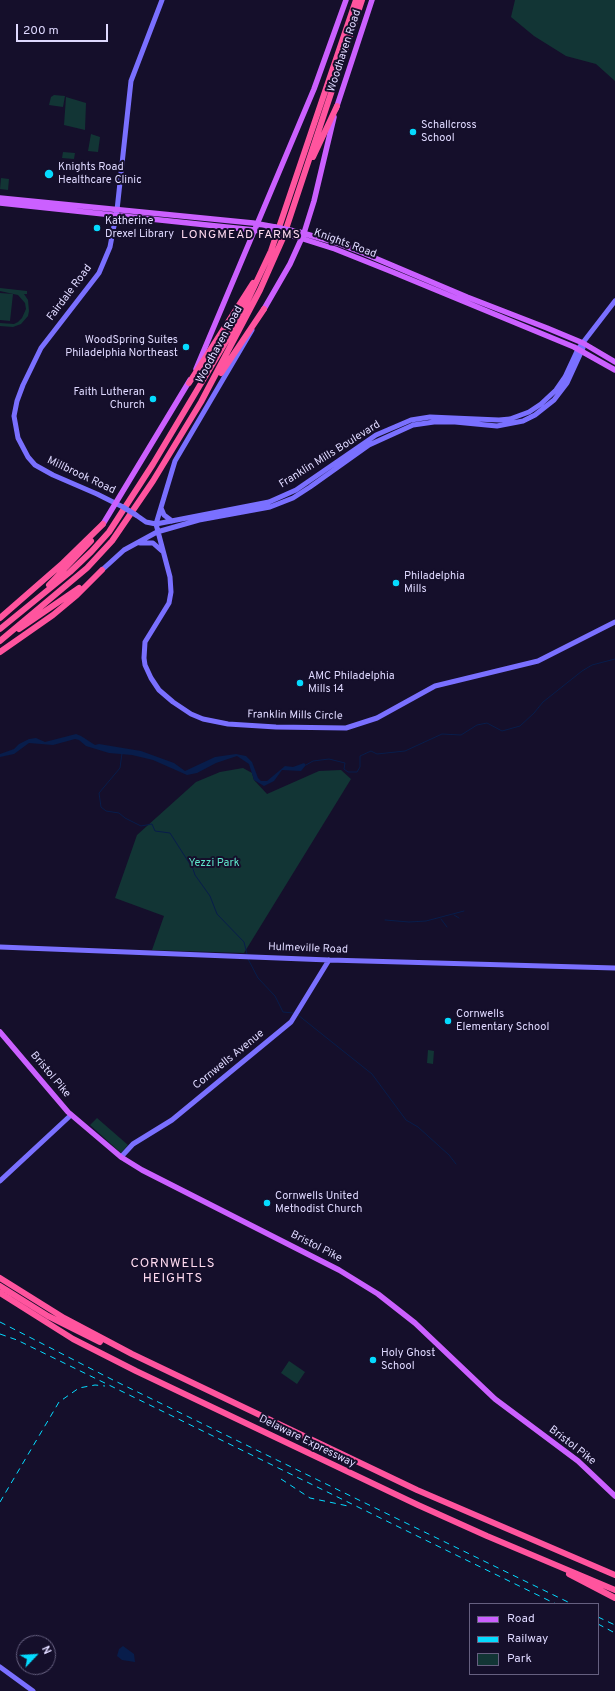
<!DOCTYPE html>
<html>
<head>
<meta charset="utf-8">
<style>
	body { margin:0 }
	#map { position:relative; width:615px; height:1691px; overflow:hidden; background:#150f2b; font-family:Overpass,sans-serif }
	canvas { display:block }
	.legend { position:absolute; left:469px; top:1603px; width:130px; height:72px; box-sizing:border-box; background:#150f2b; border:1px solid #666080; margin:0; padding:5px 7px; list-style:none; font-size:12px; color:#dfd9ff }
	.legend li { display:flex; align-items:center; gap:8px; height:20px }
	.legend b { width:20px; border:1px solid #666080 }
	.north { position:absolute; left:16px; top:1635px; width:40px; height:40px; box-sizing:border-box; background:#150f2b; border:1px solid #666080; border-radius:50%; rotate:65deg; font-size:11px; font-weight:700; line-height:16px; text-align:center; color:#dfd9ff }
	.north::after { content:''; display:block; margin:auto; width:14px; height:18px; background:#05dbff; clip-path:polygon(50% 0,100% 100%,50% 72%,0 100%) }
	.scale { position:absolute; left:16px; top:24px; width:92px; height:18px; box-sizing:border-box; border:2px solid #dfd9ff; border-top:0; padding-left:5px; font-size:12px; line-height:14px; white-space:nowrap; color:#dfd9ff; -webkit-text-stroke:3px #150f2b; paint-order:stroke }
</style>
</head>
<body>
<div id="map">
<canvas width="615" height="1691"></canvas>
<ul class="legend">
<li><b style="height:5px;background:#cb60ff"></b>Road</li>
<li><b style="height:5px;background:#05dbff"></b>Railway</li>
<li><b style="height:11px;background:#123535"></b>Park</li>
</ul>
<div class="north">N</div>
<div class="scale">200 m</div>
</div>
<script>
const c = document.querySelector('canvas').getContext('2d');
c.lineJoin = 'round';
function fill(path, color) { c.fillStyle = color; c.fill(path, 'evenodd'); }
const toPath = rows => new Path2D(rows.map(r => 'M' + r).join(''));
function stroke(path, color, width, dash) { c.strokeStyle = color; c.lineWidth = width; c.lineCap = dash ? 'butt' : 'round'; c.setLineDash(dash || []); c.stroke(path); }
function label(font, color, halo, rows, align = 'center') {
  c.font = font + ' Overpass,sans-serif'; c.lineWidth = 4; c.setLineDash([]); c.textBaseline = 'middle'; c.strokeStyle = halo; c.fillStyle = color; for (const [text, x, y, turn = 0] of rows) {
    c.save(); c.translate(x, y); c.rotate((+turn || 0) * Math.PI / 180); c.textAlign = isNaN(turn) ? turn : align; if (halo) c.strokeText(text, 0, 0); c.fillText(text, 0, 0); c.restore();
  }
}
fill(toPath([
	[515,0,615,0,615,81,596,64,566,56,534,36,511,17],
	[54,95,65,96,63,107,49,105,51,97],
	[66,97,86,103,85,130,64,125],
	[91,134,100,137,98,152,88,151],
	[63,152,75,153,74,159,62,158],
	[1,178,9,179,8,190,0,189],
	[0,288,27,291,27,294,24,294,28,300,29,311,28,316,21,324,13,327,0,326,0,323,14,324,18,322,22,318,26,309,25,303,18,295,0,291],
	[0,293,13,294,10,321,0,320],
	[243,768,252,773,254,780,267,794,319,771,341,770,351,779,244,953,152,950,164,916,115,898,137,835,196,782,220,772],
	[493,1009,499,1016,495,1021,487,1013],
	[428,1050,434,1051,433,1064,427,1063],
	[97,1118,128,1145,121,1153,90,1125],
	[289,1361,305,1372,297,1384,281,1373]
]), '#123535');
fill(toPath([
	[76,734,81,736,95,745,99,744,141,751,174,763,185,771,215,757,236,754,246,756,252,762,258,778,261,781,267,781,285,766,293,767,304,763,306,765,301,771,282,770,274,781,264,786,254,780,249,764,237,756,216,763,197,773,187,775,153,760,132,755,109,753,86,746,79,740,75,739,53,745,29,743,14,754,0,757,0,754,14,749,19,744,29,739,36,738,45,742],
	[123,1646,134,1654,135,1662,122,1660,117,1656,119,1649]
]), '#081d4b');
stroke(toPath([
	[122,753,120,768,99,793,101,807,106,811,119,813,125,818,141,826,152,824,155,831,170,833,193,869,195,875,210,896,217,914,244,942,247,954],
	[306,765,313,761,329,759,345,763,344,769,348,772,357,772,360,767,360,756,371,751,377,754,405,751,442,734,461,735,477,725,487,723,502,731,520,726,534,713,543,702,582,671,592,665,615,659],
	[454,915,459,918],
	[441,919,447,927],
	[385,920,409,922,426,921,464,911],
	[248,959,258,978,275,996,283,1012,293,1013],
	[298,1015,372,1074,406,1120,418,1127,449,1155,456,1164]
]), '#081d4b', 1);
stroke(toPath([
	[252,330,175,461,156,524,170,577,171,592,169,603,145,642,144,658,145,665,151,678,159,690,173,702,191,714,203,719,228,724,276,727,346,728,377,718,435,686,538,661,615,622],
	[123,507,97,494,53,475,35,465,28,457,18,438,14,416,17,401,23,385,41,348,99,273,110,247,117,210,131,81,162,0],
	[161,508,164,515,172,521],
	[136,515,146,522,156,524,269,502,296,490,376,435,411,420,430,417,499,420,510,419,529,412,541,404,556,390,565,377,578,349,615,301],
	[140,543,153,543,162,551],
	[102,570,124,550,157,532,199,520,270,507,293,498,310,487,369,445,413,425,434,422,455,422,497,426,523,421,535,415,554,400,567,383,583,348],
	[0,947,329,960,615,968],
	[121,1157,133,1144,172,1120,291,1022,329,960],
	[0,1181,71,1115],
	[0,1667,33,1691]
]), '#7a70ff', 5);
stroke(toPath([
	[336,109,372,0],
	[0,198,253,223,275,227],
	[0,203,273,232],
	[299,232,337,243,363,253,467,297,547,328,583,343,615,362],
	[297,237,335,249,390,271,574,347,615,370],
	[264,309,290,264,304,233,314,201,334,117],
	[196,369,314,89,346,0],
	[103,524,190,380],
	[0,1032,68,1112,121,1157,142,1170,339,1270,378,1294,415,1323,495,1399,578,1461,615,1496]
]), '#cb60ff', 5.5);
stroke(toPath([
	[313,157,337,106],
	[221,373,264,309],
	[189,383,253,283],
	[49,585,91,541],
	[0,618,63,563,103,524],
	[0,629,70,572,91,552,109,532,153,464,237,323,271,251,356,0],
	[19,629,79,588],
	[0,641,87,568,112,541,153,481,201,402,260,290,283,238,362,0],
	[0,652,53,615,77,595,102,570],
	[0,1278,64,1318,132,1354,417,1490,615,1575],
	[0,1286,48,1316,100,1342],
	[0,1293,73,1339,136,1371,418,1505,487,1536,615,1590],
	[569,1574,615,1598]
]), '#ff549e', 6);
stroke(toPath([
	[0,1322,113,1380,572,1604],
	[0,1334,17,1340,556,1604],
	[281,1479,310,1498,348,1506],
	[0,1502,59,1402,79,1388,95,1385,105,1386],
	[598,1617,615,1625],
	[598,1624,615,1633]
]), '#05dbff', 1, [6, 5]);
stroke(toPath([
	[123,507,136,515]
]), '#7a70ff', 5);
stroke(toPath([
	[275,227,299,232],
	[273,232,297,237]
]), '#cb60ff', 5.5);
for (const [x, y, r, color] of [
	[413,132,4,"#05dbff"],
	[49,174,5,"#05dbff"],
	[97,228,4,"#05dbff"],
	[186,347,4,"#05dbff"],
	[153,399,4,"#05dbff"],
	[396,583,4,"#05dbff"],
	[300,683,4,"#05dbff"],
	[448,1021,4,"#05dbff"],
	[267,1203,4,"#05dbff"],
	[373,1360,4,"#05dbff"]
]) { const dot = new Path2D(); dot.arc(x, y, r, 0, 2 * Math.PI); c.fillStyle = color; c.fill(dot); stroke(dot, '#150f2b', 1.5); }
label('11px', '#dfd9ff', '#150f2b', [
	["Woodhaven Road",345,51,-72],
	["Knights Road",345,244,20],
	["Fairdale Road",70,293,-53],
	["Woodhaven Road",220,345,-62],
	["Franklin Mills Boulevard",330,455,-32],
	["Millbrook Road",81,476,25],
	["Franklin Mills Circle",295,716,1],
	["Hulmeville Road",308,949,2],
	["Cornwells Avenue",229,1060,-39],
	["Bristol Pike",50,1075,50],
	["Bristol Pike",316,1247,27],
	["Delaware Expressway",307,1442,26],
	["Bristol Pike",572,1446,38]
]);
label('11px', '#dfd9ff', '#150f2b', [
	["Schallcross",421,126],
	["School",421,139],
	["Knights Road",58,168],
	["Healthcare Clinic",58,181],
	["Katherine",105,222],
	["Drexel Library",105,235],
	["WoodSpring Suites",178,341,"right"],
	["Philadelphia Northeast",178,354,"right"],
	["Faith Lutheran",145,393,"right"],
	["Church",145,406,"right"],
	["Philadelphia",404,577],
	["Mills",404,590],
	["AMC Philadelphia",308,677],
	["Mills 14",308,690],
	["Cornwells",456,1015],
	["Elementary School",456,1028],
	["Cornwells United",275,1197],
	["Methodist Church",275,1210],
	["Holy Ghost",381,1354],
	["School",381,1367]
], 'left');
label('11px', '#5ee6ca', '#150f2b', [
	["Yezzi Park",214,864]
]);
c.letterSpacing = '1px';
label('12px', '#ffdbf0', '#150f2b', [
	["LONGMEAD FARMS",241,236]
]);
c.letterSpacing = '0px';
c.letterSpacing = '1px';
label('13px', '#ffdbf0', '#150f2b', [
	["CORNWELLS",173,1264],
	["HEIGHTS",173,1279]
]);
c.letterSpacing = '0px';
</script>
</body>
</html>
